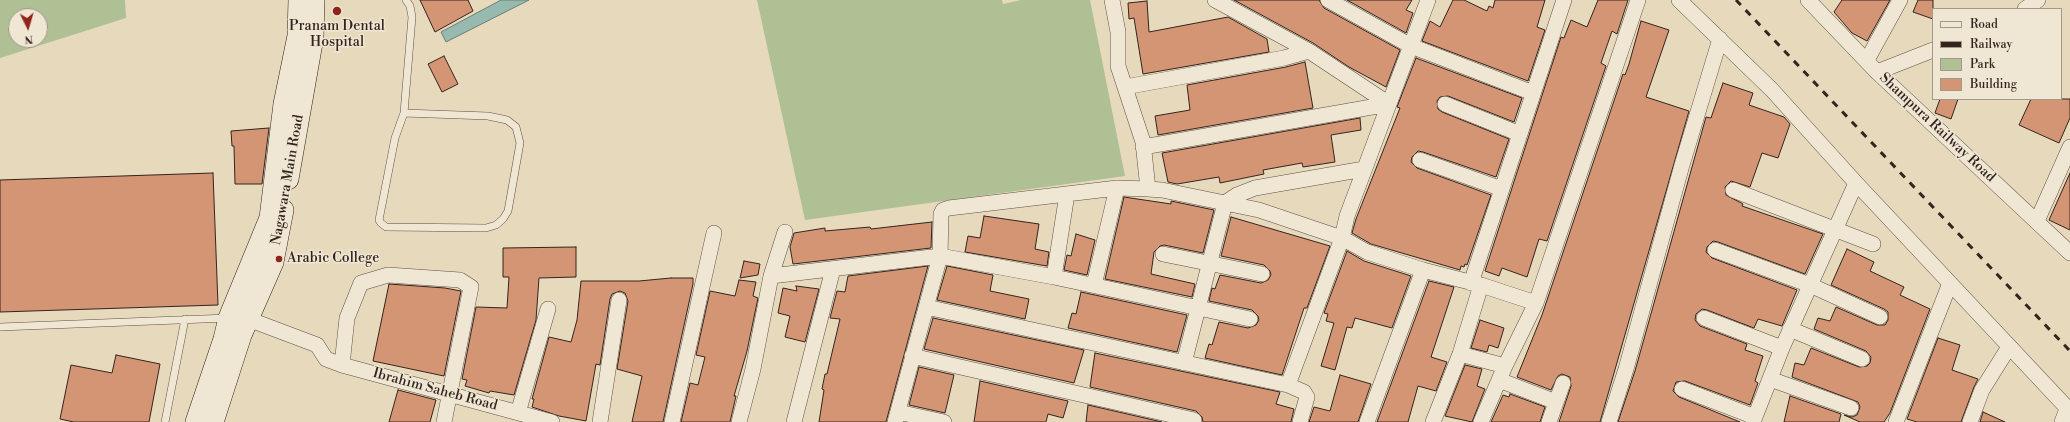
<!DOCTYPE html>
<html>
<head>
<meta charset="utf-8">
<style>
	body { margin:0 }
	#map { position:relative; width:2070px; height:422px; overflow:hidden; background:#e6d9bc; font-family:"Libre Bodoni",serif }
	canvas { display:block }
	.legend { position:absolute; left:1932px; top:8px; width:130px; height:92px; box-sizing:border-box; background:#efe6d3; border:1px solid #a4988b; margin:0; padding:5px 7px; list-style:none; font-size:12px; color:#33241e }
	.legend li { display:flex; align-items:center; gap:8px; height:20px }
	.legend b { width:20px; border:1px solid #a4988b }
	.north { position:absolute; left:8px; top:8px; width:40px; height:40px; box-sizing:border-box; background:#efe6d3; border:1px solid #a4988b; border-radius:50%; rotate:175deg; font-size:11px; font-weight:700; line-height:16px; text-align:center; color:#33241e }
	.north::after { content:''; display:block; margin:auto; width:14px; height:18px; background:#8f2418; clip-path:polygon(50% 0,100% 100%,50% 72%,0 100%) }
</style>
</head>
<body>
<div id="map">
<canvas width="2070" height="422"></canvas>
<ul class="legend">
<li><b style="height:5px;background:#efe6d3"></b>Road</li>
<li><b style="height:5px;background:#33241e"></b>Railway</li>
<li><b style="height:11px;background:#afc095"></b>Park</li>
<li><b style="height:11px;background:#d39574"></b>Building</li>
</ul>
<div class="north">N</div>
</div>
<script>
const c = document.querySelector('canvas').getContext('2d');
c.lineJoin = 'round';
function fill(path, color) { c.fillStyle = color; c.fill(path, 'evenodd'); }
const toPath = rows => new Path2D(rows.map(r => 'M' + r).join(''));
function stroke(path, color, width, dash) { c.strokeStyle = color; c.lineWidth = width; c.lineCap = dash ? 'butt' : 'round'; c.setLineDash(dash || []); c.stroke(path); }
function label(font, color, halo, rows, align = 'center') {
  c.font = font + ' "Libre Bodoni",serif'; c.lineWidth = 3; c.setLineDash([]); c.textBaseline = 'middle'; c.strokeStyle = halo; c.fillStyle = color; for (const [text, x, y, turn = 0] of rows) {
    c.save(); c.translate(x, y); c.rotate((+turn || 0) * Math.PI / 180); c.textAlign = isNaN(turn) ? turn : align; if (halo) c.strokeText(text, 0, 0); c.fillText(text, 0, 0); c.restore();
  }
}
fill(toPath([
	[0,0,125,0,126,18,0,58],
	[16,16,40,16,40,40,16,40],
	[757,0,1002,0,1003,4,1021,0,1090,0,1125,176,805,220]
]), '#afc095');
const water = toPath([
	[501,0,529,0,446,42,441,32,501,0]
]);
fill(water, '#96baaf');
stroke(water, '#6e7e75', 1);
const building = toPath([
	[420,0,468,0,473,11,435,32,420,0],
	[1234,0,1319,0,1324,8,1400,50,1386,87,1349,67,1313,43,1234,0],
	[1347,0,1412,0,1406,10,1413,13,1406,33,1347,0],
	[1453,0,1464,0,1487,11,1489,6,1493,8,1495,0,1545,0,1537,27,1545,30,1528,81,1422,41,1430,21,1440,27,1453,0],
	[1598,0,1628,0,1617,34,1612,31,1601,63,1606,66,1547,241,1539,239,1527,277,1502,268,1499,276,1485,271,1561,37,1564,38,1571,20,1587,27,1598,0],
	[1842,0,1890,0,1867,41,1852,33,1834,12,1842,0],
	[1918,0,1933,0,1933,19,1913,12,1918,0],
	[1147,1,1149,32,1228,17,1267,39,1269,52,1143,74,1134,18,1129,19,1128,3,1147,1],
	[1641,21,1669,30,1646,97,1689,111,1600,422,1559,422,1571,386,1570,377,1562,374,1558,376,1551,390,1517,377,1542,315,1623,74,1625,75,1629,64,1641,21],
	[444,56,458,84,442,92,428,64,444,56],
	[1416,58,1522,98,1514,122,1448,96,1440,97,1437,101,1438,109,1442,112,1509,139,1496,177,1423,152,1418,151,1412,157,1411,162,1417,168,1491,195,1467,265,1465,264,1464,267,1461,266,1460,270,1371,244,1352,233,1356,219,1400,108,1397,107,1416,58],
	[1305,62,1313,108,1158,135,1155,116,1190,110,1187,85,1286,67,1305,62],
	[1723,83,1753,93,1749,105,1784,117,1790,124,1778,158,1762,153,1750,187,1731,181,1725,187,1726,195,1743,204,1742,206,1823,234,1805,274,1718,242,1713,241,1707,247,1706,252,1712,258,1797,290,1782,326,1758,319,1754,328,1707,310,1702,309,1696,314,1695,320,1700,326,1747,344,1745,350,1763,356,1755,381,1758,383,1750,405,1685,381,1676,382,1673,391,1679,397,1740,422,1618,422,1635,371,1706,117,1711,118,1723,83],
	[1940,99,1958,99,1951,119,1935,113,1940,99],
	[2031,99,2070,99,2070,118,2059,143,2019,125,2031,99],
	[1360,118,1361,130,1331,135,1335,162,1303,167,1302,163,1263,170,1264,174,1220,183,1219,177,1177,184,1168,182,1162,153,1360,118],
	[269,128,262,184,235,184,234,146,232,146,231,131,269,128],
	[213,173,218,305,0,312,0,180,213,173],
	[2070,173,2070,230,2049,220,2070,173],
	[1124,197,1171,204,1171,201,1214,210,1203,253,1164,245,1160,246,1154,252,1151,274,1195,284,1192,297,1105,279,1124,197],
	[984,216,1039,224,1035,249,1049,252,1047,266,965,252,968,236,980,238,984,216],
	[1231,217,1330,246,1307,308,1304,308,1282,375,1205,358,1209,344,1212,345,1219,322,1248,328,1256,325,1259,320,1258,316,1252,310,1209,301,1212,288,1215,289,1220,275,1261,283,1268,280,1271,275,1270,271,1264,265,1221,256,1231,217],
	[932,222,931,248,793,264,790,247,794,233,825,228,825,231,870,227,871,229,932,222],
	[1076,234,1095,240,1087,275,1064,270,1067,255,1071,256,1076,234],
	[576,247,576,277,539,278,536,320,514,395,490,391,489,393,465,386,467,380,462,379,476,307,507,308,509,277,503,277,503,248,576,247],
	[1847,249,1874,262,1870,271,1904,287,1900,295,1930,309,1890,413,1884,422,1860,422,1844,415,1852,417,1857,415,1860,407,1858,402,1792,377,1795,363,1804,365,1811,348,1859,367,1867,366,1870,363,1871,357,1866,351,1814,329,1818,318,1830,321,1836,307,1877,325,1885,325,1888,320,1888,312,1884,309,1831,285,1847,249],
	[1347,251,1364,261,1411,276,1392,328,1355,318,1352,328,1347,327,1335,370,1321,366,1334,323,1326,321,1328,314,1324,313,1347,251],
	[744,261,760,264,758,275,740,278,744,261],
	[928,266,886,422,819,422,824,390,822,389,825,374,827,374,840,319,830,318,837,291,845,292,848,276,928,266],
	[947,266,993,275,990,291,1029,299,1025,319,937,300,947,266],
	[671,278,693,278,693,284,663,422,632,422,642,376,617,369,628,301,625,293,620,291,612,294,610,299,600,365,596,364,586,421,559,416,532,407,534,399,532,399,549,337,571,342,577,320,581,281,639,281,671,278],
	[739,280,756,282,753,296,758,298,747,351,734,396,736,396,730,422,681,422,690,383,698,385,705,357,696,355,710,291,735,296,739,280],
	[1429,281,1454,287,1431,357,1447,362,1436,391,1418,386,1408,422,1377,422,1429,281],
	[389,284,445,288,461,291,444,376,373,361,389,284],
	[796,286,819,289,805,342,785,337,790,316,778,313,783,288,797,291,796,286],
	[1081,292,1187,315,1177,352,1068,328,1072,313,1076,314,1081,292],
	[933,318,1084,350,1074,383,924,349,933,318],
	[1480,320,1504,328,1498,348,1489,345,1487,352,1471,348,1480,320],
	[1938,338,1960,345,1952,370,1978,379,1974,387,1961,422,1917,422,1907,419,1938,338],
	[1095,353,1280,392,1276,404,1294,409,1291,422,1203,422,1202,417,1196,411,1090,387,1095,353],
	[116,355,160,364,149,422,74,422,60,419,71,365,112,373,116,355],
	[1465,365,1482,369,1477,386,1485,389,1472,422,1445,416,1465,365],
	[919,367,954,375,945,413,909,405,919,367],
	[1340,375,1371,384,1358,422,1309,422,1314,407,1330,411,1340,375],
	[980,381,1068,401,1063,418,1048,414,1046,422,974,422,980,381],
	[398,390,436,400,430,422,389,422,398,390],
	[1510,394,1545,407,1540,422,1491,422,1503,395,1509,397,1510,394],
	[1790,396,1841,414,1839,422,1784,422,1790,396],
	[1088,405,1162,422,1086,422,1088,405],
	[1983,412,2005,422,1980,422,1983,412]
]);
fill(building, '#d39574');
stroke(building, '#33241e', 1);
const lane = toPath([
	[404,113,488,116,507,120,516,127,520,143,508,211,503,219,496,225,486,228,386,227,381,223,379,220,395,138,404,113,412,17,410,6,406,0],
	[0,327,228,318],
	[165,422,185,319]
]);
const street = toPath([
	[1112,0,1118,32,1118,66,1143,142,1148,189,1162,190,1259,210,1342,238,1288,385],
	[1215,0,1309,51,1389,104],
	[1328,0,1411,46,1533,93],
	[1428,0,1347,216,1342,238,1367,252,1423,270,1481,285,1536,303,1638,0],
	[1679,0,1772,90,1856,183,2070,411],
	[1808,0,1877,72,2070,253],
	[2025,9,2038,0],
	[1867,60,1900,0],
	[1877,72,1933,50],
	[1125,87,1284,58,1309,51],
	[1445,104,1520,134],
	[1143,147,1389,104],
	[1420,160,1502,189],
	[1148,189,1117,188,949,208,943,210,941,214,940,256,1054,277,1250,319],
	[1733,190,1873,244],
	[2037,221,2070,147],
	[1715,250,1810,285,1880,317],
	[1163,254,1262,274],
	[771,276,940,256,895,422],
	[1054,277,1067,194],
	[1471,283,1564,0],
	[1094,285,1117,188],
	[926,307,1288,385,1304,392,1307,397,1300,422],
	[1704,318,1782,348],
	[248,319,317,345,326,359,342,365,552,422],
	[1790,329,1862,359],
	[1460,354,1505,366,1481,422],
	[912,356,1194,420],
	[1184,363,1225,203,1237,195,1255,188,1364,169],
	[342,365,347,318,361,283,388,275,460,280,471,287,444,422],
	[1505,366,1536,303],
	[1770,379,1851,408],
	[1499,380,1556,402],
	[1682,389,1755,417],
	[898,412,944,422],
	[518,413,548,309],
	[600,422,619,300],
	[672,422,714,233],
	[739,422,753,369,771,276,785,232],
	[794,422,833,269],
	[1367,422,1423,270],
	[1433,422,1460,354,1481,285],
	[1549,422,1563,383],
	[1609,422,1626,369,1682,165,1720,39],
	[1753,422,1782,348,1856,183],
	[1896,422,1950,283],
	[1970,422,1982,390,2009,347],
	[2062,422,2067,409]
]);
const secondary = toPath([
	[288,179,313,37,314,0],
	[196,422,224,339,229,318,270,218,284,104,298,36,299,0],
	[213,422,241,335,273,262,283,210]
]);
stroke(lane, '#605146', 8);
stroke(street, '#605146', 16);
stroke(secondary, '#33241e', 22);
stroke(lane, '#efe6d3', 7);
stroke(street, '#efe6d3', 15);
stroke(secondary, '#efe6d3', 21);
stroke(toPath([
	[1736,0,2070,351]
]), '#33241e', 3, [7, 7]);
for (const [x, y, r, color] of [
	[337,11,5,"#8f2418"],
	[279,259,4,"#8f2418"]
]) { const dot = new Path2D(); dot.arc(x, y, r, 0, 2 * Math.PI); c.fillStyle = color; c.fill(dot); stroke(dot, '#efe6d3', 1.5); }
label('14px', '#33241e', '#efe6d3', [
	["Pranam Dental",337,27],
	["Hospital",337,43],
	["Arabic College",287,259,"left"]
]);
label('14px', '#33241e', '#efe6d3', [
	["Shampura Railway Road",1937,128,43],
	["Nagawara Main Road",288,180,-80],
	["Ibrahim Saheb Road",435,390,15]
]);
</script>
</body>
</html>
